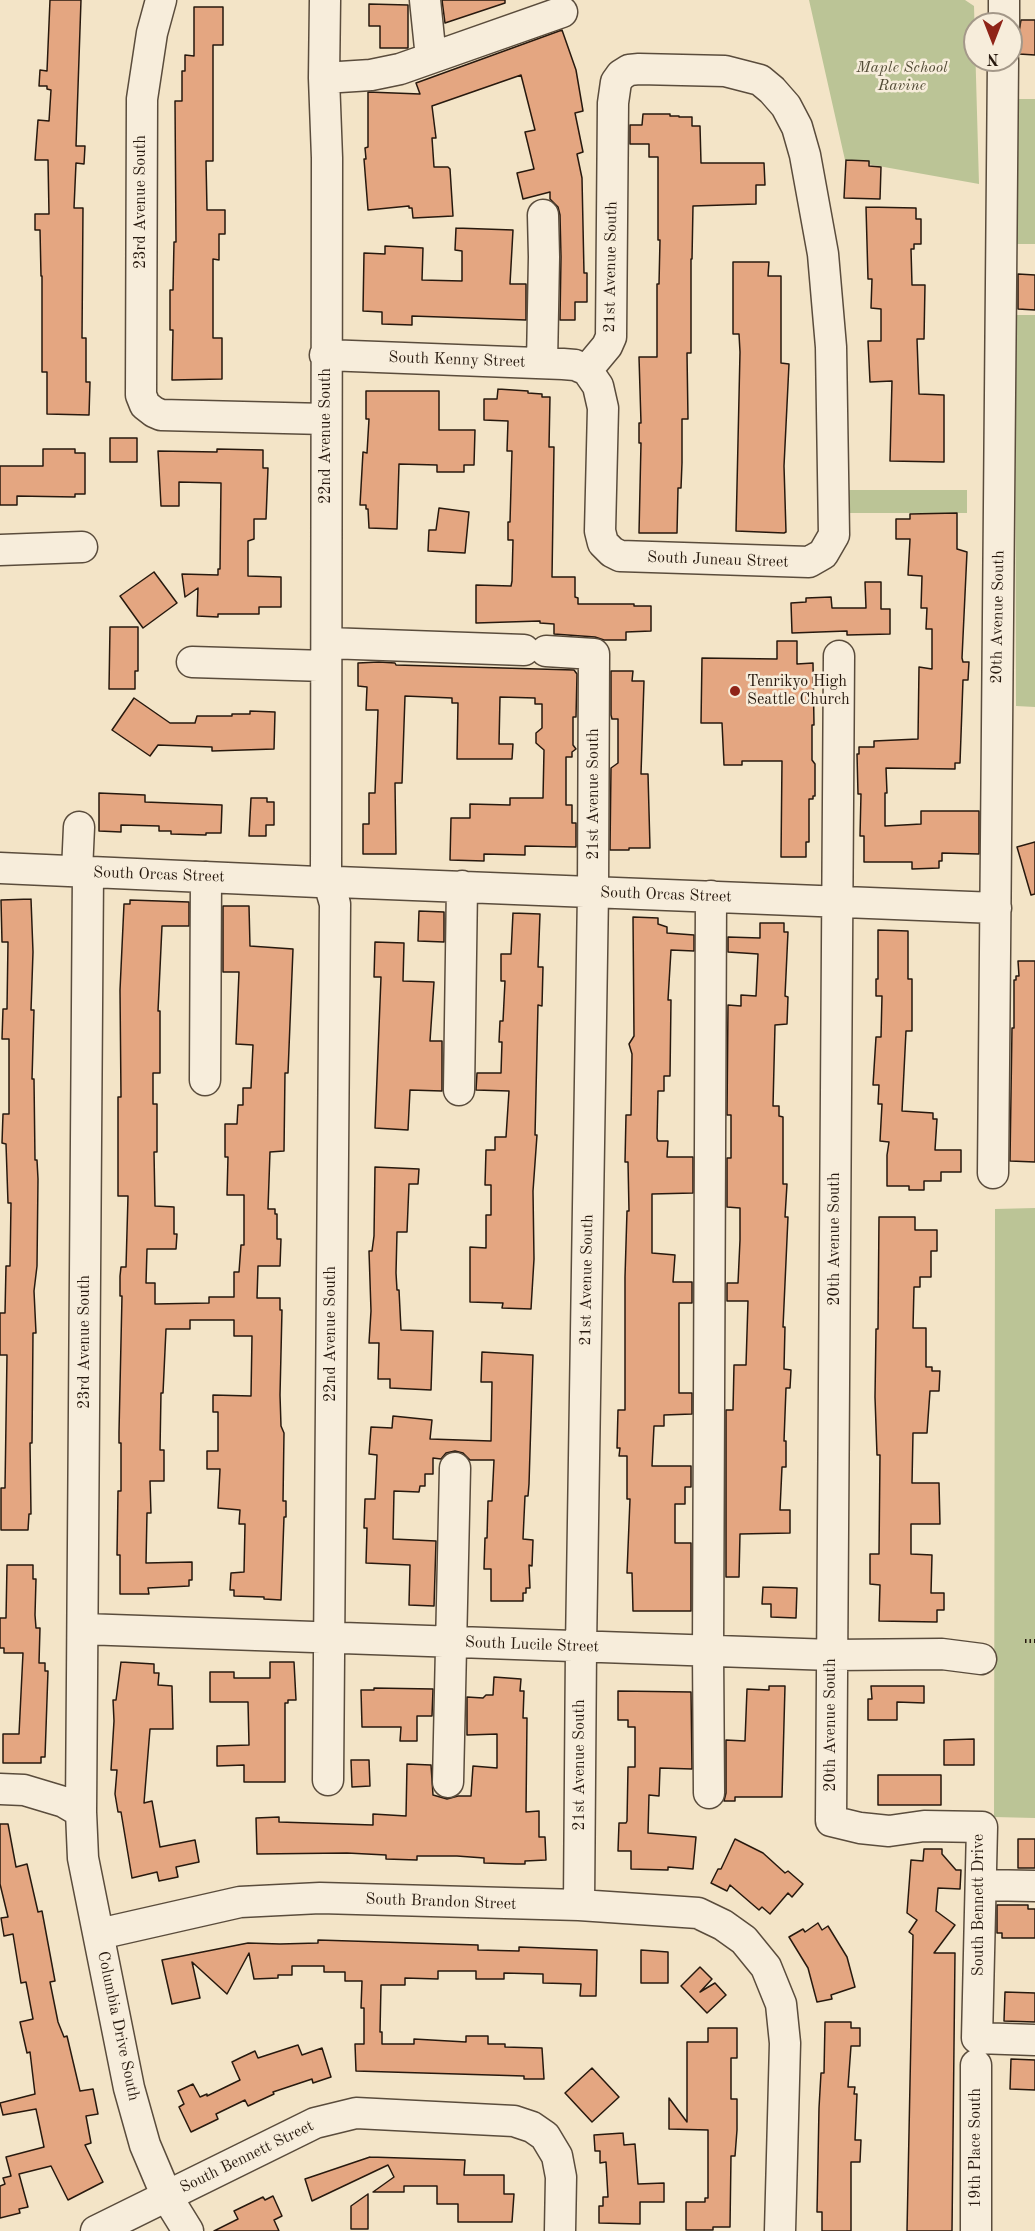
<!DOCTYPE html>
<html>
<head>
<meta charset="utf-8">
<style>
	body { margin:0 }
	#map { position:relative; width:1035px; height:2231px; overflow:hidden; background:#f3e4c7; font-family:"Old Standard TT",serif }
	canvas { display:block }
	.north { position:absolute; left:963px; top:12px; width:60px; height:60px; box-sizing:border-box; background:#f7eddb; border:2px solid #a49889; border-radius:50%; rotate:180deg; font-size:16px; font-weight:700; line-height:24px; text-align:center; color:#27190e }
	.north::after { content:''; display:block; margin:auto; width:21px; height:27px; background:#8f2418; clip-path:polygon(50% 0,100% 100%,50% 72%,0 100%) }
</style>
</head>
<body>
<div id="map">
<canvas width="1035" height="2231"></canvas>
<div class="north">N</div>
</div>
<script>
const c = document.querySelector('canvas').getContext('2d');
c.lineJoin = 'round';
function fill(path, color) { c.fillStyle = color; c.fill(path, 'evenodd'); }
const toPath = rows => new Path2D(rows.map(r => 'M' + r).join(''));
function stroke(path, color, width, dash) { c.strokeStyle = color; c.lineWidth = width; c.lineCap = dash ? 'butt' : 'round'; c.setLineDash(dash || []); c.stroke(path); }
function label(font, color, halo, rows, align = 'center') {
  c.font = font + ' "Old Standard TT",serif'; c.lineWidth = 5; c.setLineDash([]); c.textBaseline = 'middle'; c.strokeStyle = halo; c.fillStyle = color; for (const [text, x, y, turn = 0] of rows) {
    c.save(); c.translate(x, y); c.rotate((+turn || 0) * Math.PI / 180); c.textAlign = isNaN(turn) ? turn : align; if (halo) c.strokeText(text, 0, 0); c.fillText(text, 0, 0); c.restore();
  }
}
fill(toPath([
	[809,0,965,0,974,6,979,184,845,160],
	[1014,99,1035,99,1035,244,1013,244],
	[1015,315,1035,315,1035,707,1016,706],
	[845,490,967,490,967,513,845,513],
	[1035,1208,1035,1818,994,1817,995,1209]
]), '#bbc496');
const building = toPath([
	[50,0,81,0,76,146,85,146,84,164,76,163,74,208,83,208,82,338,86,338,86,382,90,382,89,415,47,414,47,372,42,372,42,276,41,276,40,230,35,230,35,214,49,214,48,160,35,160,38,120,49,121,51,90,47,89,47,86,39,86,40,70,47,71,50,0],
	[442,0,505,0,505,3,445,23,442,0],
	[369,4,408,5,408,48,380,48,380,26,369,26,369,4],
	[194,7,223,7,223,45,213,45,213,161,206,161,207,210,225,210,225,234,219,234,219,260,213,259,213,338,222,338,222,379,172,380,173,330,170,330,170,290,173,290,174,242,176,242,175,101,182,101,182,71,185,71,185,55,194,56,194,7],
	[1021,20,1035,20,1035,55,1019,54,1015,49,1015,36,1019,32,1021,20],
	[562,30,576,70,583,111,575,113,583,152,577,154,582,178,584,273,587,273,587,302,575,302,575,320,560,320,561,257,560,215,558,207,550,199,550,192,523,199,517,173,534,169,525,132,535,130,521,75,432,106,436,138,432,138,434,167,448,167,450,169,453,216,413,218,412,208,409,208,409,206,368,210,364,159,366,159,365,148,368,147,368,92,420,94,416,83,562,30],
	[643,114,670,114,670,116,679,116,679,117,692,117,692,126,700,126,701,163,764,163,765,185,756,185,756,204,693,206,692,259,691,259,691,353,687,353,688,419,682,419,682,463,681,488,678,488,677,533,639,533,641,443,639,443,639,423,641,423,639,357,657,357,657,284,659,284,660,240,658,240,658,157,649,157,649,144,630,144,630,125,642,125,643,114],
	[846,160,869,161,869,166,881,167,880,199,844,198,846,160],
	[866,207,916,208,916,219,921,219,921,244,914,244,914,249,911,249,912,285,925,285,924,339,917,339,919,394,944,395,944,462,890,461,892,381,870,382,868,341,881,341,881,309,871,308,872,279,868,279,866,207],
	[456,228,513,230,510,284,526,284,526,320,412,316,412,325,382,324,382,312,363,311,364,253,385,254,385,246,423,248,422,280,462,281,462,251,455,250,456,228],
	[733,262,769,262,768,276,781,276,781,363,789,364,784,466,786,532,784,533,736,531,740,352,739,334,733,334,733,262],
	[1018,274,1035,275,1035,310,1018,309,1018,274],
	[498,389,528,391,528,393,542,394,542,397,550,397,549,447,554,447,552,577,575,577,575,597,578,598,578,604,634,604,634,606,651,606,651,631,626,632,626,640,604,640,595,637,554,634,554,624,540,623,540,621,476,623,476,585,511,586,512,581,513,540,508,540,508,522,510,522,512,451,507,451,508,421,484,420,484,399,497,399,498,389],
	[366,391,439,391,439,430,475,430,474,465,464,465,464,472,437,472,437,465,399,464,397,529,369,528,368,509,366,509,366,505,360,505,363,452,367,453,369,419,366,419,366,391],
	[110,438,137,438,137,462,110,462,110,438],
	[43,449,75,449,75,453,85,453,85,494,75,494,75,497,17,496,17,505,0,505,0,466,43,466,43,449],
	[217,449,263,450,263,468,268,468,266,519,254,519,254,539,248,541,248,576,281,577,281,607,259,607,259,614,218,614,218,617,197,616,198,588,185,597,182,574,218,575,218,569,220,569,221,483,179,482,179,506,161,506,158,451,217,452,217,449],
	[439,508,469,512,465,553,428,551,429,530,436,530,439,508],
	[957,513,957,549,967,552,962,658,963,662,969,662,968,680,963,680,960,763,955,763,955,769,886,768,887,793,885,793,885,826,921,824,921,811,979,811,979,854,942,853,942,861,939,861,939,868,912,869,912,862,864,862,864,836,860,836,861,794,858,794,857,754,859,754,859,747,874,747,874,741,918,739,919,667,932,669,932,629,926,629,927,608,921,608,922,576,908,575,910,539,896,539,896,519,910,519,910,514,957,513],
	[154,572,177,603,143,628,120,596,154,572],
	[865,582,881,582,881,609,890,609,890,634,847,635,847,631,792,633,791,603,806,602,806,598,831,597,832,608,866,608,865,582],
	[110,627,138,627,138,671,135,671,135,689,109,689,110,627],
	[777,641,797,641,797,664,813,663,814,725,812,725,812,760,815,764,815,796,813,796,813,799,809,799,809,842,806,842,806,857,781,857,782,761,742,761,742,765,724,765,722,723,701,723,702,658,777,659,777,641],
	[379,662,395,663,396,665,574,670,577,674,576,717,573,717,573,745,576,749,572,752,572,757,566,757,566,805,572,805,572,823,576,823,576,847,525,846,525,855,484,854,484,861,450,860,451,818,470,818,470,804,510,805,510,798,543,798,544,750,536,743,536,733,542,728,542,704,535,704,535,698,500,697,499,744,513,744,512,759,457,759,458,703,452,703,452,698,405,696,402,783,395,783,396,854,363,854,363,824,369,824,369,793,375,793,378,710,366,710,367,687,358,686,358,663,379,662],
	[611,671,633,671,632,681,644,681,641,774,648,774,650,848,629,848,629,850,610,850,611,768,618,763,618,719,612,719,611,715,611,671],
	[134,698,170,723,195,723,197,716,232,716,232,714,250,714,250,711,275,712,274,749,212,751,212,747,158,745,150,756,112,730,134,698],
	[99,793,145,795,145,802,222,805,221,833,206,833,206,835,171,834,171,831,159,831,159,826,121,825,121,832,99,831,99,793],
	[251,798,267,798,267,802,274,802,274,825,266,825,266,836,249,836,251,798],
	[1035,842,1035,894,1031,895,1017,847,1035,842],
	[31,899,33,952,31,1010,34,1010,32,1079,34,1079,35,1160,37,1160,38,1179,37,1266,34,1291,36,1333,33,1333,32,1443,30,1443,31,1514,29,1514,28,1530,1,1530,1,1488,5,1488,7,1355,0,1355,0,1313,5,1313,6,1266,10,1266,11,1203,8,1203,6,1144,2,1143,3,1114,9,1114,9,1039,2,1039,3,1009,7,1009,8,942,2,942,1,900,31,899],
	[130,900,189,902,189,926,162,926,158,1011,160,1011,160,1073,153,1073,153,1104,157,1104,157,1152,154,1152,155,1206,174,1207,174,1234,177,1234,176,1249,147,1249,146,1283,155,1283,155,1304,209,1303,209,1297,234,1297,234,1272,239,1272,241,1245,244,1245,244,1195,227,1195,228,1157,225,1157,225,1124,237,1124,238,1105,243,1105,243,1088,251,1088,253,1045,236,1044,239,972,223,972,223,906,249,906,250,946,293,949,288,1073,285,1073,284,1151,270,1152,268,1209,275,1209,275,1214,277,1214,277,1239,281,1239,280,1266,258,1266,257,1298,280,1298,280,1310,282,1310,280,1395,281,1426,284,1433,283,1501,286,1501,286,1517,284,1517,281,1600,264,1599,264,1597,234,1596,234,1590,230,1590,231,1573,244,1572,245,1524,239,1524,240,1510,218,1508,220,1469,207,1469,207,1451,218,1451,218,1412,213,1412,213,1395,251,1396,252,1336,234,1336,234,1320,190,1320,190,1329,166,1329,163,1393,161,1393,160,1450,164,1450,164,1481,150,1481,151,1513,147,1513,146,1563,192,1562,192,1580,189,1580,189,1586,148,1588,149,1594,120,1594,120,1555,117,1555,118,1491,121,1491,121,1443,119,1443,119,1432,122,1296,120,1296,120,1276,121,1267,126,1267,128,1196,118,1196,118,1097,121,1097,120,990,124,904,130,904,130,900],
	[419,911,444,912,444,942,418,941,419,911],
	[513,913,540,914,538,967,543,967,542,1006,538,1005,535,1135,537,1135,533,1191,534,1259,531,1309,502,1308,503,1303,470,1302,470,1247,486,1248,486,1215,491,1215,491,1185,485,1185,486,1150,495,1150,495,1137,506,1137,509,1091,476,1090,477,1073,501,1073,502,1042,499,1042,500,1021,503,1021,505,981,501,981,501,954,511,954,513,913],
	[633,917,658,918,658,924,667,927,667,933,694,935,694,951,671,950,668,1000,671,1000,670,1076,664,1076,664,1091,658,1091,657,1138,658,1141,668,1141,667,1157,693,1157,693,1193,652,1194,652,1253,675,1255,673,1282,692,1282,692,1303,679,1303,679,1393,692,1393,692,1414,664,1415,664,1426,654,1426,652,1466,691,1466,691,1487,685,1487,685,1504,675,1504,675,1543,691,1543,691,1611,633,1611,632,1573,627,1573,630,1499,627,1499,627,1456,619,1456,620,1448,617,1448,618,1410,625,1410,625,1277,627,1211,629,1211,628,1162,625,1162,626,1115,631,1115,632,1054,629,1044,634,1036,633,917],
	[760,923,784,923,784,932,788,932,785,996,788,997,787,1024,775,1025,773,1106,779,1106,779,1116,783,1117,783,1184,787,1184,785,1217,788,1217,783,1327,785,1327,784,1369,791,1370,790,1388,786,1388,784,1441,786,1441,786,1467,782,1467,780,1510,790,1510,790,1533,740,1534,739,1577,726,1577,726,1410,733,1410,734,1365,746,1365,748,1301,727,1301,727,1283,738,1283,740,1240,740,1208,727,1207,727,1158,731,1158,731,1115,727,1115,728,1005,741,1006,741,995,756,996,758,954,728,952,728,937,760,938,760,923],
	[878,930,908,931,908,979,912,979,912,1031,906,1031,902,1111,933,1113,933,1119,937,1119,935,1150,961,1150,961,1172,941,1172,941,1181,924,1181,924,1190,909,1190,909,1186,887,1186,887,1155,889,1142,880,1141,882,1104,878,1104,879,1085,873,1085,876,1037,881,1037,882,996,876,996,876,979,878,979,878,930],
	[375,942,404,943,403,981,434,982,430,1041,442,1041,442,1091,410,1090,408,1130,375,1128,381,977,374,977,375,942],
	[1018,961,1035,961,1035,1162,1010,1161,1012,1028,1014,1028,1014,980,1016,980,1016,976,1019,976,1018,961],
	[375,1167,419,1169,418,1184,409,1184,407,1232,397,1232,396,1273,397,1290,399,1290,401,1330,433,1331,431,1390,390,1388,390,1379,378,1379,379,1343,369,1343,371,1311,369,1251,372,1251,374,1236,375,1167],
	[879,1217,915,1217,915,1230,937,1230,937,1251,931,1251,931,1277,920,1277,920,1287,914,1287,913,1328,926,1328,926,1367,932,1367,932,1371,940,1371,939,1391,930,1391,927,1433,913,1433,912,1483,939,1483,940,1524,911,1524,911,1554,932,1555,931,1593,944,1593,944,1610,937,1610,937,1622,879,1621,880,1585,870,1584,870,1554,879,1554,880,1455,877,1455,875,1397,876,1329,878,1329,879,1217],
	[482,1352,533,1355,529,1484,528,1496,525,1496,523,1539,533,1540,532,1566,529,1565,530,1588,526,1588,526,1593,523,1593,523,1601,491,1601,491,1569,484,1569,485,1538,487,1538,488,1501,492,1501,494,1460,470,1460,463,1453,455,1451,446,1453,441,1459,433,1458,433,1474,425,1474,425,1486,420,1486,419,1492,394,1491,393,1539,436,1541,434,1606,409,1605,410,1565,366,1563,367,1528,364,1528,365,1499,375,1499,377,1455,369,1454,371,1427,392,1428,393,1416,432,1420,430,1439,491,1441,492,1382,481,1382,482,1352],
	[7,1565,33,1565,33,1579,36,1579,35,1615,36,1628,40,1628,39,1663,45,1663,45,1671,48,1671,45,1757,41,1757,41,1763,3,1763,3,1734,19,1734,23,1653,4,1653,4,1648,0,1648,0,1618,6,1618,7,1565],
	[763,1587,797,1588,796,1618,771,1617,771,1604,762,1604,763,1587],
	[121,1662,154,1664,154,1673,159,1673,158,1685,172,1686,173,1729,150,1729,144,1803,152,1801,160,1847,195,1840,199,1862,176,1867,178,1877,159,1881,157,1872,132,1878,121,1812,118,1812,115,1794,117,1770,111,1770,114,1721,113,1700,116,1700,121,1662],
	[270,1662,294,1662,296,1700,288,1700,288,1703,285,1703,285,1782,244,1782,244,1765,217,1766,217,1746,249,1745,248,1702,210,1702,210,1672,234,1672,234,1678,270,1678,270,1662],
	[494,1677,521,1679,520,1691,524,1691,523,1718,527,1718,526,1812,539,1811,539,1837,545,1837,546,1860,525,1861,525,1864,516,1864,484,1863,484,1858,457,1856,417,1856,417,1860,386,1859,386,1855,347,1853,257,1854,256,1818,279,1817,279,1822,373,1825,373,1814,406,1816,407,1764,431,1765,433,1795,447,1799,458,1796,471,1796,473,1766,497,1768,497,1734,467,1735,467,1697,483,1698,486,1695,493,1695,494,1677],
	[769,1686,785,1686,782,1797,735,1797,735,1801,724,1801,726,1793,726,1740,745,1741,747,1689,769,1690,769,1686],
	[871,1686,924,1686,924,1703,897,1702,897,1720,868,1720,868,1699,872,1699,871,1686],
	[374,1688,433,1689,432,1716,417,1716,417,1741,400,1741,401,1727,362,1727,361,1690,374,1690,374,1688],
	[618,1691,691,1692,692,1769,660,1768,659,1796,649,1795,648,1833,696,1837,693,1869,668,1867,668,1870,631,1869,631,1851,618,1851,619,1823,626,1823,627,1821,628,1767,635,1767,635,1727,628,1727,628,1720,618,1720,618,1691],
	[974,1739,974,1765,944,1765,944,1740,974,1739],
	[351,1760,369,1760,370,1786,352,1787,351,1760],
	[878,1775,941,1775,941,1805,878,1805,878,1775],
	[0,1824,8,1824,16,1867,27,1864,38,1912,42,1911,55,1981,50,1982,58,2022,64,2037,67,2036,80,2091,93,2089,98,2114,86,2116,91,2143,85,2145,103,2182,68,2200,51,2166,19,2174,28,2207,19,2209,20,2213,0,2218,0,2186,5,2184,3,2178,11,2176,6,2157,44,2147,36,2109,3,2115,0,2103,35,2094,30,2052,27,2053,20,2022,33,2019,26,1982,21,1983,13,1934,4,1936,1,1918,8,1917,0,1884,0,1824],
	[735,1839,763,1853,785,1873,788,1871,803,1884,792,1897,788,1893,770,1914,762,1907,759,1910,730,1885,727,1891,711,1883,718,1869,721,1869,735,1839],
	[1018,1839,1035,1839,1035,1868,1018,1868,1018,1839],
	[924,1849,942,1849,942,1854,956,1870,961,1870,960,1889,938,1888,936,1911,955,1925,934,1953,955,1953,952,2231,907,2231,913,1935,909,1932,917,1920,907,1913,911,1860,923,1861,924,1849],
	[997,1905,1028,1905,1028,1909,1035,1909,1035,1938,1002,1938,1002,1933,997,1933,997,1905],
	[818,1923,822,1930,828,1926,847,1957,855,1987,831,1995,832,1999,817,2002,808,1968,789,1937,803,1929,805,1932,818,1923],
	[318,1940,478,1945,478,1950,519,1951,519,1947,597,1950,596,1996,580,1996,581,1984,543,1983,543,1974,504,1973,504,1979,476,1979,476,1971,438,1971,438,1979,405,1978,405,1985,381,1985,380,2032,382,2032,382,2044,414,2044,414,2039,466,2042,466,2036,488,2036,488,2044,505,2044,505,2047,542,2048,544,2079,524,2079,524,2076,356,2071,355,2044,364,2044,364,2008,361,2008,362,1981,345,1981,345,1972,324,1972,324,1966,292,1966,292,1975,278,1975,278,1978,254,1979,249,1953,227,1994,192,1962,200,1998,172,2004,162,1960,248,1943,280,1944,318,1943,318,1940],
	[641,1950,668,1952,668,1983,641,1983,641,1950],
	[700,1967,712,1979,700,1992,715,1983,726,1995,707,2013,681,1986,700,1967],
	[1005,1992,1035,1993,1035,2022,1004,2021,1005,1992],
	[825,2022,851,2022,851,2028,860,2028,860,2046,851,2046,848,2087,855,2087,854,2094,857,2094,855,2140,861,2140,860,2162,851,2162,851,2231,822,2231,822,2212,817,2212,819,2108,821,2073,824,2073,825,2022],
	[708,2028,737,2028,737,2058,731,2058,731,2099,737,2099,737,2130,735,2156,731,2156,730,2227,713,2227,713,2230,686,2230,686,2202,705,2202,705,2198,708,2198,708,2130,669,2129,669,2098,687,2122,687,2042,708,2042,708,2028],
	[298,2045,302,2055,322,2048,331,2077,313,2083,312,2079,273,2092,274,2094,248,2106,245,2100,216,2114,218,2119,191,2132,179,2107,184,2104,178,2091,193,2084,200,2097,207,2094,207,2096,240,2080,232,2062,240,2058,255,2051,258,2058,298,2045],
	[1011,2059,1035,2060,1035,2090,1010,2089,1011,2059],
	[592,2068,619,2097,592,2122,565,2093,592,2068],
	[623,2133,624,2145,635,2144,638,2184,664,2183,664,2202,640,2202,640,2224,599,2223,599,2206,603,2206,603,2197,608,2197,606,2162,600,2163,600,2151,595,2151,594,2135,623,2133],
	[370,2157,465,2160,464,2175,504,2175,504,2194,514,2194,512,2222,458,2222,458,2204,437,2204,437,2186,404,2186,404,2192,373,2192,394,2177,388,2165,312,2201,305,2179,370,2157],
	[368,2194,368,2229,351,2229,351,2206,368,2194],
	[273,2196,282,2216,274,2220,279,2231,214,2231,238,2219,234,2211,263,2197,265,2200,273,2196]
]);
fill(building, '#e4a681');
stroke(building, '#27190e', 1.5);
const minor = toPath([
	[161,0,152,33,142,99,141,395,145,405,154,412,161,415,325,419],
	[325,0,324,78,327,158,326,872],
	[425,0,431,58],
	[1004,24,1004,0],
	[639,69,725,71,760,80,772,90,786,106,797,127,805,155,823,254,831,347,834,535,823,554,809,562,620,556,612,552,603,543,600,531,603,408,598,386,587,370,607,346,611,337,613,103,616,82,621,75,629,70,639,69],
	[324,78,371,75,400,69,562,12],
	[325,355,563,364,575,365,587,370],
	[542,363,544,257,543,215],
	[0,550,82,547],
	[327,643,524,650],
	[546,651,594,654,593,892,581,1647,579,1905],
	[839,656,831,1821,860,1828,889,1831,924,1826,982,1827,977,2038,1035,2040],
	[192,662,326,666],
	[0,868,318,882],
	[77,871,79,827],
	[88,872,81,1812,83,1858,129,2088,145,2145,167,2197,188,2231],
	[337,882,996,908],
	[205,1080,206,877],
	[459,1090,462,886],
	[993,1173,1003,60],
	[83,1629,832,1655,942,1654,981,1659],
	[328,1780,335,904,331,890],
	[448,1782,455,1468],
	[0,1789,24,1790,64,1802,81,1812],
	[709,1793,708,1651,711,896],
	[981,1885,1035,1886],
	[99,1934,240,1902,320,1898,579,1905,698,1913,723,1925,744,1940,766,1967,781,2004,785,2043,780,2231],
	[96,2231,315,2123,356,2113,514,2121,532,2127,545,2136,557,2156,561,2177,560,2231],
	[976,2231,976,2065]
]);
stroke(minor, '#5a4c3c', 33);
stroke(toPath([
	[1025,1641,1035,1641]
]), '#27190e', 4, [1.5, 3]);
stroke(minor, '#f7eddb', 30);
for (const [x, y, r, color] of [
	[735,691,6,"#8f2418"]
]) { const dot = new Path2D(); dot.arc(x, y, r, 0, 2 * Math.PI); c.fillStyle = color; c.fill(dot); stroke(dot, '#f7eddb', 2); }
label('italic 16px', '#534c37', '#f7eddb', [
	["Maple School",902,68],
	["Ravine",902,86]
]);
label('16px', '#27190e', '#f7eddb', [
	["23rd Avenue South",141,202,-90],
	["21st Avenue South",611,267,-89],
	["South Kenny Street",457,360,2],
	["22nd Avenue South",326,436,-90],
	["South Juneau Street",718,560,2],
	["20th Avenue South",998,617,-89],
	["21st Avenue South",594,794,-90],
	["South Orcas Street",159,875,2],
	["South Orcas Street",666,895,2],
	["20th Avenue South",835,1239,-90],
	["21st Avenue South",587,1280,-89],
	["22nd Avenue South",331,1334,-90],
	["23rd Avenue South",85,1342,-90],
	["South Lucile Street",532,1645,2],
	["20th Avenue South",831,1725,-90],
	["21st Avenue South",580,1765,-90],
	["South Brandon Street",441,1902,2],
	["South Bennett Drive",979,1905,-90],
	["Columbia Drive South",118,2026,78],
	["19th Place South",976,2148,-90],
	["South Bennett Street",247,2157,-26]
]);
label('16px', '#27190e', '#f7eddb', [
	["Tenrikyo High",747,682],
	["Seattle Church",747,700]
], 'left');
</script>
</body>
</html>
